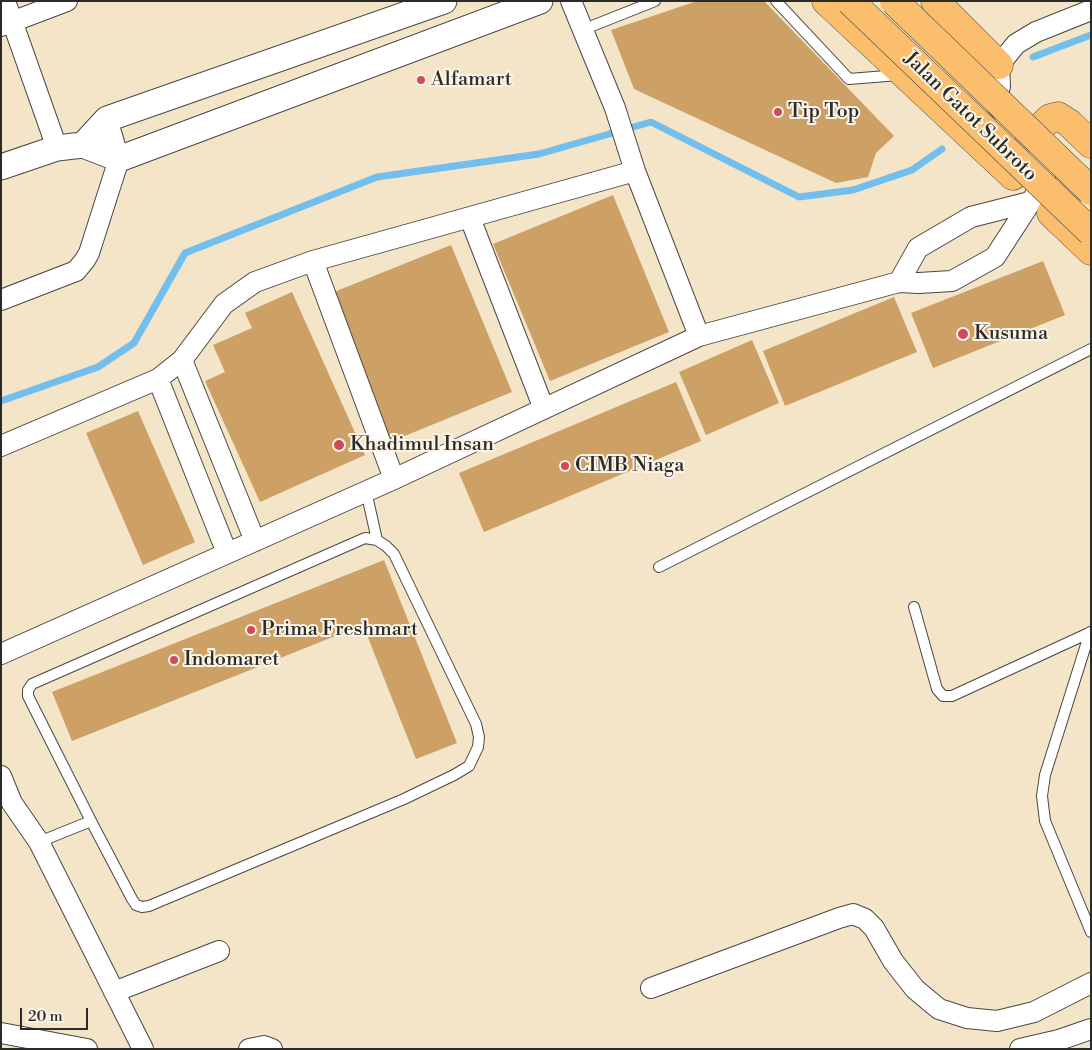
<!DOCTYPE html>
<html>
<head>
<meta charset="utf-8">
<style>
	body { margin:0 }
	#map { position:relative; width:1092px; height:1050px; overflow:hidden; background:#f4e4c8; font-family:"Libre Bodoni",serif }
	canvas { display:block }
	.frame { position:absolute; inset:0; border:2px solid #2b2b2b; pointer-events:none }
	.scale { position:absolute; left:20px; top:1008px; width:68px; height:22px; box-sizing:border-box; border:2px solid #2b2b2b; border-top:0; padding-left:6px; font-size:15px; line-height:18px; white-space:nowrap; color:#2b2b2b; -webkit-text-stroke:4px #fcf5e5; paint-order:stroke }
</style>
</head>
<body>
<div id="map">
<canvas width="1092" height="1050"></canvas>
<div class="frame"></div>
<div class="scale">20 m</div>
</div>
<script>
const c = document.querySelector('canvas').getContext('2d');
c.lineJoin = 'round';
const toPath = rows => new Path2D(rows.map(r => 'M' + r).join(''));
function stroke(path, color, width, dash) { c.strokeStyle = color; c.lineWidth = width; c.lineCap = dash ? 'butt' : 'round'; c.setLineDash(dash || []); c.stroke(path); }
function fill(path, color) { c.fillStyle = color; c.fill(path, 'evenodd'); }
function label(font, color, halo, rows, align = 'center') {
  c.font = font + ' "Libre Bodoni",serif'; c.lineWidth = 4; c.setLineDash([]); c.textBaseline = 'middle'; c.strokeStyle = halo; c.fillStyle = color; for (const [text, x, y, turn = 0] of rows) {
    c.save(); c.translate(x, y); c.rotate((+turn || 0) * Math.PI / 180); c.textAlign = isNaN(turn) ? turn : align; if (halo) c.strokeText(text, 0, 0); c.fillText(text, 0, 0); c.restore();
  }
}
stroke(toPath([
	[1033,57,1091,35],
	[1,401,98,367,134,343,185,253,377,177,539,154,651,122,799,197,853,190,912,170,942,149]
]), '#72beec', 7);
fill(toPath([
	[697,1,764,1,894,136,876,153,868,177,836,183,634,89,611,30],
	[613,195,669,332,550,381,493,244],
	[451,245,512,392,390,442,329,294],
	[1043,261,1065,315,933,368,911,313],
	[292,292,365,455,260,502,205,381,225,372,213,345,252,328,245,313],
	[894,297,917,352,785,406,763,351],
	[752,340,779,403,706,435,679,372],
	[676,382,701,441,484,532,459,473],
	[138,411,195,542,143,565,86,433],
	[384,560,457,743,416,759,363,625,72,741,52,692]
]), '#cda066');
const service = toPath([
	[776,1,849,79,899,75],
	[582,30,655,1],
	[366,491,377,540],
	[659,567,1091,349],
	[914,607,937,689,943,696,952,696,1091,632],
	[1090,632,1045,775,1042,796,1045,821,1091,932],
	[39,842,91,821,28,696,28,690,32,684,365,538,377,540,386,546,394,554,476,724,479,737,478,747,469,766,454,775,404,799,149,906,142,907,136,905,132,899,91,821]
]);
const minor = toPath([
	[5,1,57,148],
	[571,1,615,108,635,171,699,336],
	[1,26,67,1],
	[1000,109,996,105,1000,86,999,65,1016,44,1036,32,1091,10],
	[470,218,544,409],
	[313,261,394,479],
	[899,282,918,248,971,217,1030,202],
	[1,300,76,271,85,260,89,253,119,159,107,119],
	[182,360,255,541],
	[158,379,227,553],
	[1,446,158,379,182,360,224,304,255,282,313,261,635,171],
	[1,654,394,479,699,336,899,282,919,283,952,281,995,257,1045,180,1046,163,1043,154,1035,144],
	[1,776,12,803,39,842,143,1049],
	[651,988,839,918,853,914,865,919,874,928,893,961,915,989,939,1009,967,1018,997,1021,1034,1012,1091,983],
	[114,992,219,951],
	[1,1033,87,1049],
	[249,1049,264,1046,272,1049],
	[1020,1049,1059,1040,1091,1029]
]);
const tertiary = toPath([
	[83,145,107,119,444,1],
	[1,167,57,148,83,145,119,159,540,1]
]);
const trunk = toPath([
	[826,1,1013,176],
	[935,1,999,65],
	[1030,138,1050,118,1058,116,1069,123,1091,144],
	[1051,213,1091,251]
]);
stroke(service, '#494743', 12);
stroke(minor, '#494743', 22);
stroke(tertiary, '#494743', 27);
stroke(trunk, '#494743', 29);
stroke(service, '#fff', 10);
stroke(minor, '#fff', 20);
stroke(tertiary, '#fff', 25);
stroke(trunk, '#fabe6d', 28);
const trunkBridge = toPath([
	[850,1,1091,232],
	[894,1,1091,191]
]);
stroke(trunkBridge, '#494743', 29, []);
stroke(trunkBridge, '#fabe6d', 28);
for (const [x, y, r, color] of [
	[421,80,5,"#d1495b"],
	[778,112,5,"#d1495b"],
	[963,334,6,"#d1495b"],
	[339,445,6,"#d1495b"],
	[565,466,5,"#d1495b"],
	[251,630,5,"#d1495b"],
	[174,660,5,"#d1495b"]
]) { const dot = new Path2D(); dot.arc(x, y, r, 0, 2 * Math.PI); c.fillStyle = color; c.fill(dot); stroke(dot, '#fcf5e5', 2); }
label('20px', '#2b2b2b', '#fcf5e5', [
	["Alfamart",431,80],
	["Tip Top",788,112],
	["Kusuma",974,334],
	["Khadimul Insan",350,445],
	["CIMB Niaga",575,466],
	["Prima Freshmart",261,630],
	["Indomaret",184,660]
], 'left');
label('20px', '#2b2b2b', '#fcf5e5', [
	["Jalan Gatot Subroto",970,117,44]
]);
</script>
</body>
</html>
